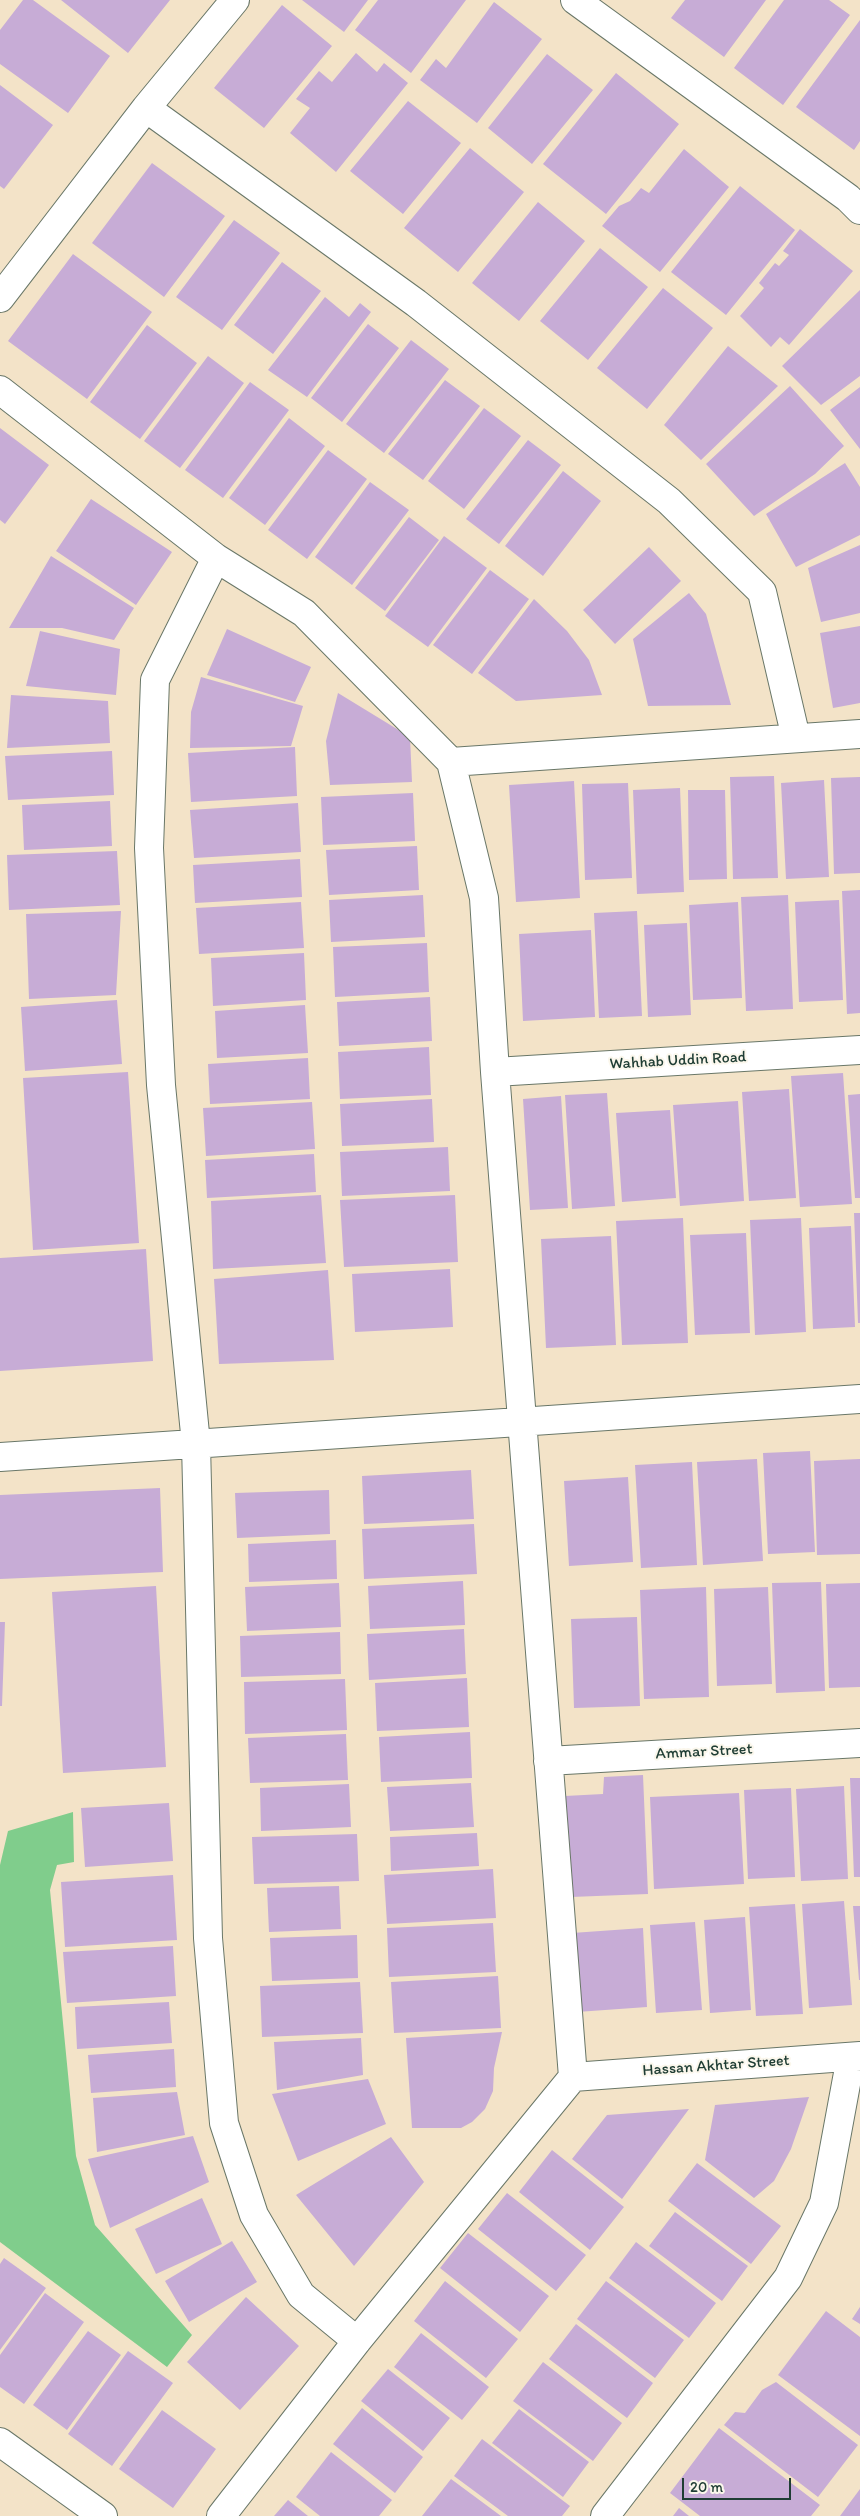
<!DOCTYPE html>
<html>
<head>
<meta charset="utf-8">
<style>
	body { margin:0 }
	#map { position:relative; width:860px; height:2516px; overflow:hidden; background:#f3e3c8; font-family:Itim,sans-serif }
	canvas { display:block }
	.scale { position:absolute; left:682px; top:2478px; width:109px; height:22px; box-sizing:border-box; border:2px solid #1f3d34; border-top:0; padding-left:6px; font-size:15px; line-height:18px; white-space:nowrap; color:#1f3d34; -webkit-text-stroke:4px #fbf7ec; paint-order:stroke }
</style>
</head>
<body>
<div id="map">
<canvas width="860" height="2516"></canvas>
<div class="scale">20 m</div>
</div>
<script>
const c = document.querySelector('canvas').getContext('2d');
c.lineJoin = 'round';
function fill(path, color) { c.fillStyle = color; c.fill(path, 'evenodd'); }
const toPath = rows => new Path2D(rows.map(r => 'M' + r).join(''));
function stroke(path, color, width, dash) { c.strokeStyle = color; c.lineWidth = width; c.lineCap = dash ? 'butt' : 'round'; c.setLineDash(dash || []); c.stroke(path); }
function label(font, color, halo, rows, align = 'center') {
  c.font = font + ' Itim,sans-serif'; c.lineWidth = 4; c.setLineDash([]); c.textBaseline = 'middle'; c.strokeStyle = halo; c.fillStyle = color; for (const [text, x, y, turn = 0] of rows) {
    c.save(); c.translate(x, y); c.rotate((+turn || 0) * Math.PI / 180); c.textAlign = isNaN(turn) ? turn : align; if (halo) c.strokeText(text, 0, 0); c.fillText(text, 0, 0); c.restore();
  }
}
fill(toPath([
	[73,1812,74,1862,57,1865,50,1890,76,2156,95,2225,192,2335,167,2367,0,2242,0,1865,8,1831]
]), '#80cd8c');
fill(toPath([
	[23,0,33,0,110,56,68,113,0,64,0,30],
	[61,0,170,0,128,53],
	[302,0,368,0,344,32],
	[378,0,466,0,411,73,355,30],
	[685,0,766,0,724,57,671,18],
	[784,0,829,0,850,15,783,105,734,68],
	[494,2,542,39,477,123,420,80,436,59,446,68],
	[282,5,332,46,264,128,214,88],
	[860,20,860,141,854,150,796,107],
	[356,53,377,72,384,63,408,83,336,172,290,133,310,108,296,99,319,71,332,82],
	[547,54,593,90,532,164,488,128],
	[616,73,679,124,606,214,543,164],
	[0,85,53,125,4,189,0,186],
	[408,101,461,143,403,214,350,171],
	[470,148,524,192,458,272,404,228],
	[684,149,729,187,660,272,602,226,619,206,630,201,641,188,649,193],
	[152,163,225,216,164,297,92,243],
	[740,186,795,230,726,315,671,272],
	[538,202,585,241,519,321,472,283],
	[234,220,280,253,222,330,176,297],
	[800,229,853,271,789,345,780,337,771,347,740,316,764,288,759,283,775,263,779,266,789,255,783,251],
	[600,248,648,287,588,360,540,321],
	[73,254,152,312,87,399,8,341],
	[282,262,321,291,273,354,234,325],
	[663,288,713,328,647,409,597,368],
	[860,290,860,376,821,405,782,366],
	[325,297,349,317,360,303,371,312,307,397,268,370],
	[368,324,399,348,342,422,311,398],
	[147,325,197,363,140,439,90,402],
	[411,340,449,369,384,453,346,424],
	[728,346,778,386,701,460,664,425],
	[208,356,244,383,180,468,144,441],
	[445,380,480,406,423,480,388,454],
	[250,382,289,410,223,498,185,470],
	[790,386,844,446,815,474,754,516,706,464],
	[860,387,860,449,830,410],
	[484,408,521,436,464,509,428,481],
	[289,418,325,446,265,525,229,498],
	[0,428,49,465,5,524,0,520],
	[528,440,561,465,499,544,466,519],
	[328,450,367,479,307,559,268,530],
	[845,463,860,487,860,535,796,567,766,514],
	[563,471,601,501,543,576,505,546],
	[370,482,409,510,352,585,315,557],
	[91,499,172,552,136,605,56,551],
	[409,517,439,540,385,611,355,588],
	[444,536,487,568,428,647,385,616],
	[860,545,860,613,821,622,808,568],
	[649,547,681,581,615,644,583,610],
	[51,556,134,608,114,640,62,628,9,628],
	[490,570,529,599,472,674,433,645],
	[689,593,706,614,731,705,648,706,633,639],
	[534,599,567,631,589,660,602,695,516,701,478,673],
	[860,626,860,703,833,708,820,633],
	[227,629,311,667,295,702,207,675],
	[40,631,120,649,116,695,26,686],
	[201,677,303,706,291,746,190,748,191,712],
	[338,693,410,737,412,782,330,785,326,741],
	[11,695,108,701,110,743,7,748],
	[295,747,297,796,191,802,188,753],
	[112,751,114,795,8,800,5,756],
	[774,776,778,878,733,879,730,777],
	[860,777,860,873,834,874,831,778],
	[824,780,829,877,786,879,781,783],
	[574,781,580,898,516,902,509,785],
	[628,783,632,878,585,880,582,784],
	[680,788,684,892,637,894,633,790],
	[688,790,725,790,727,879,689,880],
	[413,793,415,841,323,845,321,797],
	[110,801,112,846,24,850,22,805],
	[298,803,301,852,194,858,190,810],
	[417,846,419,890,329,895,326,850],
	[117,851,120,905,9,910,7,855],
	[300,859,302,897,195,903,193,865],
	[860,890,860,1013,847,1014,842,891],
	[423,895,425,937,331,942,329,900],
	[788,895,793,1009,746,1011,741,897],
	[839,900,843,1000,799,1002,795,902],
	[301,902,304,948,199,954,196,908],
	[738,902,742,998,693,1000,689,905],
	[121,911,116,995,29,999,26,914],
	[637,911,642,1016,599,1018,594,913],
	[687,923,691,1015,648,1017,644,925],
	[591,930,595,1017,523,1021,519,934],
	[427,943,429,992,335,997,333,947],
	[304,953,306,1000,213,1006,211,958],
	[430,997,432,1041,339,1046,337,1002],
	[117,1000,122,1064,25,1071,21,1007],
	[305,1005,308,1053,217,1058,215,1011],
	[429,1047,431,1095,340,1099,338,1052],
	[308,1058,310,1099,210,1104,208,1064],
	[128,1072,139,1243,33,1250,23,1078],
	[843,1073,852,1204,800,1207,791,1076],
	[789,1089,796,1198,749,1201,742,1092],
	[607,1093,615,1206,572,1209,565,1095],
	[860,1094,860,1198,855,1198,848,1095],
	[561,1096,568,1208,530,1210,523,1099],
	[432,1099,434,1142,342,1146,340,1104],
	[738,1101,744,1201,680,1206,673,1105],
	[312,1102,315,1149,206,1156,203,1108],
	[670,1110,676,1198,622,1202,616,1113],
	[448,1147,450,1191,342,1196,340,1152],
	[314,1154,316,1192,207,1198,205,1160],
	[321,1195,326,1263,213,1269,211,1201],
	[455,1195,458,1262,344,1267,340,1200],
	[854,1213,860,1213,860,1323,858,1323],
	[683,1218,688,1343,622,1345,616,1221],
	[801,1218,806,1332,755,1335,750,1220],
	[851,1226,855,1327,813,1329,809,1228],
	[746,1233,750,1333,695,1335,690,1235],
	[611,1236,616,1345,546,1348,541,1239],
	[146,1249,153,1361,0,1371,0,1258],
	[450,1269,453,1327,355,1332,352,1274],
	[328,1270,334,1360,219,1364,214,1279],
	[810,1451,815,1552,768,1554,763,1453],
	[757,1459,763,1561,703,1565,697,1462],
	[860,1459,860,1554,817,1555,814,1461],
	[692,1462,697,1565,641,1568,635,1465],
	[471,1470,474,1519,364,1524,362,1476],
	[628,1477,633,1562,569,1566,564,1481],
	[160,1488,163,1572,0,1579,0,1495],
	[329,1490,330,1534,237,1538,235,1493],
	[474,1524,477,1574,364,1579,362,1529],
	[336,1540,337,1579,249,1582,248,1544],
	[463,1581,465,1625,370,1629,368,1586],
	[821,1582,825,1691,776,1693,772,1583],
	[339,1583,341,1627,247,1631,245,1587],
	[860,1583,860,1687,829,1688,826,1584],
	[156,1586,166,1767,63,1773,52,1592],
	[706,1587,709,1697,644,1699,640,1590],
	[768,1587,772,1684,717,1686,714,1589],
	[637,1617,640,1706,574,1708,571,1619],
	[0,1622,5,1622,2,1706,0,1706],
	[464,1629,466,1674,369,1680,367,1634],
	[340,1632,341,1674,241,1677,240,1636],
	[467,1678,469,1727,377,1731,375,1683],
	[345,1679,347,1730,245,1734,244,1682],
	[470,1732,472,1778,381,1782,379,1737],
	[346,1734,348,1780,250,1783,248,1738],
	[643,1775,648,1894,571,1897,565,1796,603,1794,604,1777],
	[850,1778,860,1778,860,1877,854,1877],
	[471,1783,474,1827,390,1831,387,1787],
	[349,1784,351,1827,261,1831,260,1788],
	[844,1786,848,1879,801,1881,796,1789],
	[791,1788,795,1877,748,1879,744,1790],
	[739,1793,744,1884,654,1889,650,1797],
	[169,1803,173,1861,85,1867,81,1808],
	[477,1833,479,1866,391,1871,390,1837],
	[357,1834,359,1881,254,1884,252,1837],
	[493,1869,496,1918,387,1924,384,1875],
	[173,1875,177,1940,65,1947,61,1882],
	[339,1886,341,1929,269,1932,267,1888],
	[844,1901,852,2005,809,2008,802,1904],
	[795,1904,803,2014,756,2016,749,1907],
	[853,1906,860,1906,860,1980,859,1980],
	[745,1917,751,2010,710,2013,704,1920],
	[695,1922,702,2010,656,2013,650,1925],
	[493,1923,496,1972,389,1977,387,1928],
	[643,1928,647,2007,577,2012,572,1933],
	[357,1935,358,1978,272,1981,270,1938],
	[173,1946,176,1996,67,2003,63,1952],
	[498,1976,501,2028,394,2033,391,1982],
	[360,1982,363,2033,262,2037,260,1986],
	[169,2002,172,2043,77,2049,75,2007],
	[502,2032,494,2068,493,2091,485,2109,472,2122,461,2128,412,2128,406,2038],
	[361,2038,363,2075,277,2090,274,2042],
	[174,2049,176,2087,91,2093,88,2055],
	[368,2079,386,2124,298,2161,272,2094],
	[177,2092,185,2135,97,2152,93,2098],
	[809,2097,791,2149,774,2181,754,2198,705,2160,715,2105],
	[689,2109,622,2199,572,2159,607,2115],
	[193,2136,209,2182,110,2228,88,2159],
	[391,2137,424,2182,354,2266,296,2195],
	[552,2150,624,2207,590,2250,519,2192],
	[697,2163,781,2226,751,2264,668,2201],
	[507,2193,586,2255,556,2291,478,2229],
	[202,2198,222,2244,156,2274,135,2229],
	[675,2212,748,2266,722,2301,649,2246],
	[468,2233,549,2296,520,2332,440,2268],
	[232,2241,257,2282,189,2322,165,2281],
	[636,2242,716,2303,689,2338,609,2278],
	[4,2258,46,2288,0,2350,0,2264],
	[445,2281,518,2339,486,2378,414,2321],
	[606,2281,684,2340,655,2378,577,2319],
	[45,2293,84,2322,24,2404,0,2387,0,2355],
	[246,2297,299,2346,240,2410,187,2362],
	[860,2307,860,2324,852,2319],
	[826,2311,860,2337,860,2436,778,2375],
	[576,2324,653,2383,627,2418,549,2359],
	[88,2331,121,2355,67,2430,33,2405],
	[421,2333,489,2387,462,2420,394,2367],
	[128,2351,173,2383,112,2466,68,2434],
	[543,2362,622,2423,593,2461,513,2401],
	[388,2369,450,2418,423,2451,361,2401],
	[776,2382,858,2445,818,2497,724,2425,735,2412,745,2413,762,2390],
	[362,2408,423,2457,395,2493,333,2444],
	[519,2409,589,2462,563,2497,492,2443],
	[162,2410,216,2449,173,2508,119,2469],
	[719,2428,820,2505,811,2516,700,2516,670,2493],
	[482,2439,570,2506,562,2516,508,2516,454,2476],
	[331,2452,392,2500,379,2516,320,2516,296,2497],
	[451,2479,501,2516,422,2516],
	[860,2489,860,2516,840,2516],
	[288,2500,308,2516,274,2516],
	[679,2508,689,2516,673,2516]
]), '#c7acd6');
const minor = toPath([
	[575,0,848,198,860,210],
	[146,108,416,303,669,501,762,592,796,738],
	[0,298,146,108,235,0],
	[0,390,216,558,304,613,451,762,484,898,495,1072,573,2077,357,2341,221,2516],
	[216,558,155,680,149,848,161,1085,196,1444,208,1938,224,2123,254,2215,301,2295,357,2341],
	[451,762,860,734],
	[495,1072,860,1050],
	[0,1457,860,1399],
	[548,1761,860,1743],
	[573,2077,860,2056],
	[0,2442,103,2516],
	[605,2516,788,2278,824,2203,851,2057]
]);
stroke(minor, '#697768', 30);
stroke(minor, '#fff', 28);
label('16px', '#1f3d34', '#fbf7ec', [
	["Wahhab Uddin Road",678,1061,-3],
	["Ammar Street",704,1752,-3],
	["Hassan Akhtar Street",716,2066,-4]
]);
</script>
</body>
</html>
